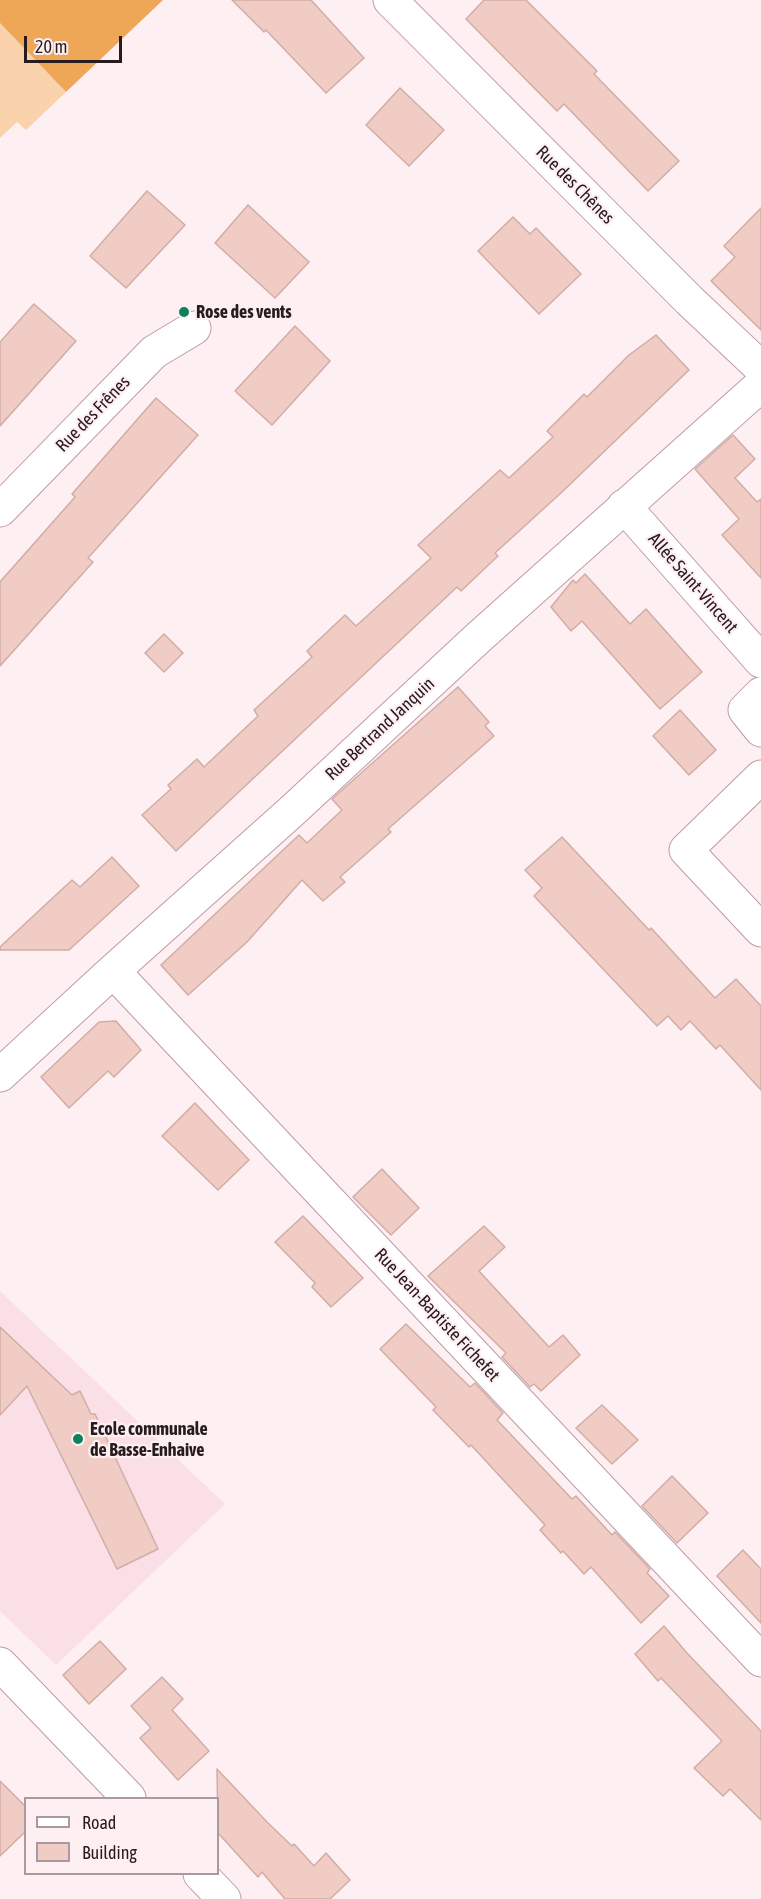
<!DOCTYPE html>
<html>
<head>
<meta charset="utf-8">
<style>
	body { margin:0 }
	#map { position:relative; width:761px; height:1899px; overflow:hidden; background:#feeff3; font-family:"Asap Condensed",sans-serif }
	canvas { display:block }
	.legend { position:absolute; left:24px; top:1797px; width:195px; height:78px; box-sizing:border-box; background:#feeff3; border:2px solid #a89a9e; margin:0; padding:8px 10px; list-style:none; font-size:18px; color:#271b1e }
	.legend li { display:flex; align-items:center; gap:12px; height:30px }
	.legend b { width:30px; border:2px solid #a89a9e }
	.scale { position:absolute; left:24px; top:36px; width:98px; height:27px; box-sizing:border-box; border:3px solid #271b1e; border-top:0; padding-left:8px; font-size:18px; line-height:21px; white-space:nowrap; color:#271b1e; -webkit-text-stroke:4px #feeff3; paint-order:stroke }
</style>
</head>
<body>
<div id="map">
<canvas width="761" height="1899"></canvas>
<ul class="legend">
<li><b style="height:8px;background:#fff"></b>Road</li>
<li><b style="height:16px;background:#f0ccc4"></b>Building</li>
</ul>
<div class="scale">20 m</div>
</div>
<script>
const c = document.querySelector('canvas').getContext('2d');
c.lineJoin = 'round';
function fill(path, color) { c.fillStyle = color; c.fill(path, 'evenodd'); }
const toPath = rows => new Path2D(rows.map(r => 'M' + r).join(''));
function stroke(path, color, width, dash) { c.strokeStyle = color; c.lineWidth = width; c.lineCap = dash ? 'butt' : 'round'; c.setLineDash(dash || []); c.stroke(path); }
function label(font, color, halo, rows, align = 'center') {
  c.font = font + ' "Asap Condensed",sans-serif'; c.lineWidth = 4.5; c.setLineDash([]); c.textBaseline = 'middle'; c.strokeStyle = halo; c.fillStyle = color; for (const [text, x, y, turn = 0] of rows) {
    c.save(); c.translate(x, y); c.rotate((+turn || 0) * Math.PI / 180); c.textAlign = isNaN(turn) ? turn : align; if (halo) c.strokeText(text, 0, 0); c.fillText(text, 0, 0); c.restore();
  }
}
fill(toPath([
	[0,1291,225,1504,56,1665,0,1611]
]), '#fadfe6');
fill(toPath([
	[0,23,66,92,26,130,17,122,0,138]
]), '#fad2ab');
fill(toPath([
	[0,0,163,0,66,92,0,23]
]), '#eea657');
const building = toPath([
	[232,0,311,0,364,58,326,93,266,30,264,32,232,0],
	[484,0,526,0,597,71,594,74,679,161,648,191,564,104,557,111,466,19,484,0],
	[400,88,444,130,409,166,366,125,400,88],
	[147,191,185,225,126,288,90,256,147,191],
	[248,205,309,262,275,298,215,243,248,205],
	[761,208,761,330,711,281,735,257,724,246,761,208],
	[513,217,530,234,536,228,581,274,539,314,478,251,513,217],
	[34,304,76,341,0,426,0,342,34,304],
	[295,326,330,361,272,425,235,391,295,326],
	[656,335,689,370,562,492,495,553,498,556,461,591,457,587,176,851,142,815,171,789,168,785,197,759,204,767,258,716,254,710,312,657,307,651,345,615,356,626,431,558,418,545,500,470,509,478,553,437,547,431,584,394,587,397,629,355,656,335],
	[156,398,198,435,88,558,93,562,0,666,0,582,75,497,72,494,156,398],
	[733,435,755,459,735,478,757,502,761,499,761,578,722,535,739,519,695,469,733,435],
	[585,574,630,624,646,609,702,672,660,709,582,621,571,631,551,607,573,580,576,583,585,574],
	[164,634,183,653,164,672,145,653,164,634],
	[458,687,489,722,485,726,494,736,388,829,391,832,340,877,345,882,323,901,302,880,247,942,188,995,161,965,299,835,307,843,342,810,332,799,458,687],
	[680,710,716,750,689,775,653,736,680,710],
	[562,837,649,930,651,928,715,998,736,979,761,1006,761,1090,720,1045,716,1049,690,1021,681,1030,668,1016,657,1026,534,896,542,888,525,870,562,837],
	[112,857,139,886,69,950,0,950,0,947,72,880,80,887,112,857],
	[116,1021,141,1050,114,1077,108,1071,69,1108,41,1077,99,1022,116,1021],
	[195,1103,249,1160,218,1190,162,1136,195,1103],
	[382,1169,419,1208,391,1235,353,1197,382,1169],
	[303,1216,363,1278,331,1307,312,1287,315,1283,275,1242,303,1216],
	[484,1226,505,1247,479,1271,549,1347,563,1335,580,1355,541,1391,534,1384,530,1387,502,1357,506,1353,428,1276,484,1226],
	[406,1324,470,1387,475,1383,503,1413,497,1420,572,1499,576,1496,612,1535,615,1532,650,1569,647,1573,669,1596,641,1623,591,1567,584,1574,563,1551,561,1553,540,1530,545,1525,471,1445,469,1447,433,1410,436,1407,380,1349,406,1324],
	[0,1327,72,1395,80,1391,91,1414,95,1414,158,1549,117,1569,27,1386,0,1415,0,1327],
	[602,1405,638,1440,612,1464,576,1428,602,1405],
	[672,1476,708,1513,677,1543,642,1506,672,1476],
	[743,1550,761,1569,761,1623,717,1576,743,1550],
	[664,1626,686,1652,761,1731,761,1820,730,1789,723,1796,694,1768,722,1741,661,1678,658,1681,635,1654,664,1626],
	[100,1641,126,1669,89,1704,63,1675,100,1641],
	[162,1677,183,1699,172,1710,209,1751,178,1780,140,1738,151,1728,131,1706,162,1677],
	[217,1769,267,1822,292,1846,294,1844,314,1866,326,1853,350,1880,330,1899,285,1899,262,1872,258,1877,218,1833,217,1769],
	[0,1781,26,1807,26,1831,0,1856,0,1781]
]);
fill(building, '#f0ccc4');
stroke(building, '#d0ada5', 1.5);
const minor = toPath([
	[390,0,689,300,761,368],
	[624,506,761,661],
	[0,510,154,352,194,328],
	[761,694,745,710,761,730],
	[761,777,686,850,761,930],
	[113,971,761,1660],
	[0,1075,113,971,292,811,478,638,761,385]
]);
const secondary = toPath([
	[0,1664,129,1798],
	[200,1874,224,1899]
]);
stroke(minor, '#be9ba5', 35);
stroke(secondary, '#be9ba5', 35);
stroke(minor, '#fff', 33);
stroke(secondary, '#fff', 33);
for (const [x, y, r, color] of [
	[184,312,6,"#0e805e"],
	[78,1439,6,"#0e805e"]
]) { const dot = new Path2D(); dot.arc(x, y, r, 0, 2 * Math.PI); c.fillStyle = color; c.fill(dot); stroke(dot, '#feeff3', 2); }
label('18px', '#271b1e', '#feeff3', [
	["Rue des Chênes",575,185,45],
	["Rue des Frênes",93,414,-46],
	["Allée Saint-Vincent",693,583,49],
	["Rue Bertrand Janquin",380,729,-43],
	["Rue Jean-Baptiste Fichefet",437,1315,47]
]);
label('bold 18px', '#271b1e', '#feeff3', [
	["Rose des vents",196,312],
	["Ecole communale",90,1429],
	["de Basse-Enhaive",90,1450]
], 'left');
</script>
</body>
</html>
